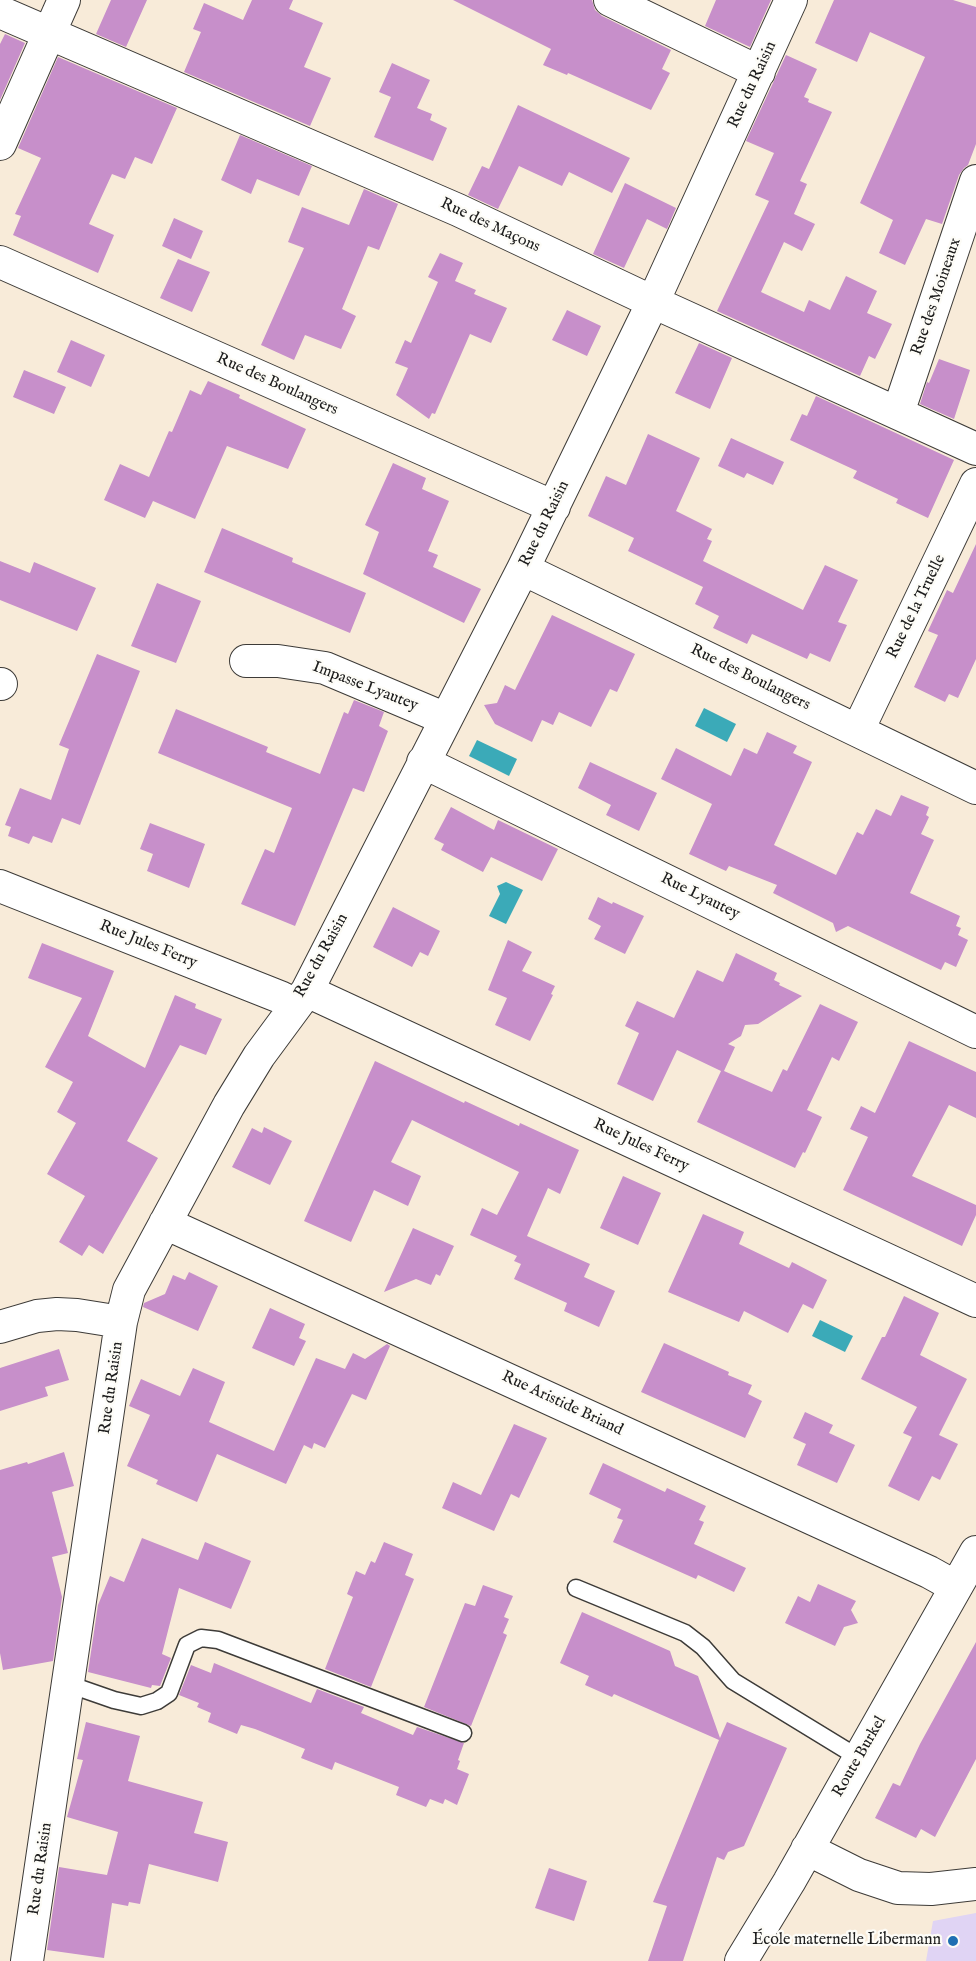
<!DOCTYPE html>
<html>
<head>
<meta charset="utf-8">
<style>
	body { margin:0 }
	canvas { display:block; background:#f8ebd9 }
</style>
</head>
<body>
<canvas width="976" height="1961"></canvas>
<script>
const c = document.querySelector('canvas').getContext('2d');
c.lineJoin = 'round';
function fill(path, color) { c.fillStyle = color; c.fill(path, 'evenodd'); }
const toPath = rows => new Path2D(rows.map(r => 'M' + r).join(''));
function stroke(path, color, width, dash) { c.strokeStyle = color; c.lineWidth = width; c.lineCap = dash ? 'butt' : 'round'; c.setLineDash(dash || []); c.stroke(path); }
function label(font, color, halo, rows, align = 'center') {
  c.font = font + ' "IM FELL English",serif'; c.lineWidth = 4.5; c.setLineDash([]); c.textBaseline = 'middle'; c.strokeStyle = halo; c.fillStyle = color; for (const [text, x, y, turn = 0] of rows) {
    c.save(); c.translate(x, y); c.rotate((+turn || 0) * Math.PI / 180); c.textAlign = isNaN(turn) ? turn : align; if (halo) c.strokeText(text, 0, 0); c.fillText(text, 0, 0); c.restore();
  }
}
fill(toPath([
	[976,1913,976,1961,926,1961,933,1921]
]), '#e0d4f4');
fill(toPath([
	[704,708,736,724,727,742,695,726],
	[477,740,517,759,509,776,469,756],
	[506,882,523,890,506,924,489,916,500,894,497,886],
	[820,1320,853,1336,845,1352,812,1336]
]), '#3baab8');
fill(toPath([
	[111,0,147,0,126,47,96,34],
	[252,0,293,0,289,9,323,23,304,67,331,78,310,126,184,72,201,32,193,29,204,3,243,20],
	[453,0,592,0,595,10,602,16,671,50,662,69,670,73,651,110,568,73,567,75,543,65,551,49],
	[716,0,771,0,750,47,705,26],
	[834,0,953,0,976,7,976,144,968,165,964,168,959,175,942,224,926,219,905,265,879,253,893,220,860,203,925,57,870,32,857,62,815,43],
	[5,34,25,43,0,100,0,44],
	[786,55,817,69,804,97,809,99,808,102,832,112,800,181,807,184,794,214,815,224,802,251,784,242,761,292,804,312,809,300,830,310,846,276,877,291,867,313,892,324,875,359,869,356,860,376,717,311,769,201,755,195,774,153,746,141],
	[58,57,177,108,152,164,135,157,125,179,112,174,89,224,114,235,98,273,13,235,21,216,15,214,41,158,18,148],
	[392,63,430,80,417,108,432,114,430,120,447,128,433,161,374,137,391,97,379,92],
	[518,105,630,158,612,193,569,172,562,186,519,166,498,209,468,195,482,166,489,169],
	[240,135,312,166,299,196,257,179,251,194,221,180],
	[625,183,676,208,667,229,647,219,624,268,593,254],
	[364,189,398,204,379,250,368,246,342,309,356,316,341,349,305,335,294,360,261,345,304,248,288,242,302,207,349,225],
	[174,218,203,231,191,259,162,246],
	[440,253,463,263,455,281,476,290,474,294,507,308,491,343,470,334,435,414,432,413,429,419,396,395,408,368,395,363,405,340,411,343,438,282,428,277],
	[178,259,210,272,192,312,160,298],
	[567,310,601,326,587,356,552,340],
	[71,340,105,355,91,387,57,372],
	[699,343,732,358,710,409,675,393],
	[939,359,970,370,954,419,920,404,927,382,929,383],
	[24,370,66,387,54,414,13,397],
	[208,381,240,395,239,398,306,429,288,469,227,446,195,519,153,501,145,518,104,500,120,464,149,477,169,431,172,432,190,390,201,395],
	[816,396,954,460,928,518,896,503,898,499,853,478,857,471,790,440,802,414,807,416],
	[648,434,700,458,676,511,712,529,707,539,712,541,703,561,803,610,825,565,858,580,838,622,847,625,830,662,810,653,807,659,752,634,747,644,713,628,719,616,695,604,703,587,628,551,634,538,588,516,606,476,626,485],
	[731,438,784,462,773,485,747,473,744,478,718,466],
	[393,463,426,478,422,489,449,501,428,551,438,555,433,567,481,589,464,623,363,574,379,532,365,525],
	[222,528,293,558,292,562,366,593,350,633,204,572],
	[976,544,976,659,958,698,949,694,945,702,914,687,938,635,928,631,947,590,953,593],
	[0,561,30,573,34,562,96,588,77,631,0,600],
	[157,583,201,601,176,663,131,646],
	[552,615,635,654,617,692,610,689,591,727,559,712,553,725,542,720,532,742,495,724,484,705,497,703,505,685,515,690],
	[97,654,140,671,80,825,62,818,52,843,33,836,29,844,8,836,11,827,5,825,20,788,51,800,69,749,59,745],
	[354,700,384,712,379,726,388,731,364,792,353,788,295,926,241,904,265,849,274,853,292,808,158,753,176,709,268,747,266,752,320,774,344,712,348,714],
	[767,732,797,746,793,753,812,762,774,845,836,875,857,832,863,835,876,809,891,816,901,795,929,807,926,815,929,817,921,834,934,840,910,893,960,916,956,926,961,928,958,935,968,940,956,967,945,962,941,970,848,926,836,932,833,923,773,893,777,885,729,866,726,871,689,854,712,804,661,779,676,748,731,776,744,748,757,754],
	[590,762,657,793,639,831,606,815,611,805,578,788],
	[451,807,494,830,498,820,558,849,542,881,491,857,483,872,441,850,444,844,434,839],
	[150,823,205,844,189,888,147,871,153,854,140,849],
	[598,897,612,904,613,902,644,916,625,954,594,939,601,926,588,919],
	[393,907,440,931,428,956,420,952,412,967,373,947],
	[508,940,532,952,522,971,555,986,551,994,553,995,530,1041,495,1025,507,998,488,990],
	[42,943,114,971,88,1036,145,1068,175,995,196,1004,195,1008,222,1019,206,1055,180,1045,127,1141,158,1158,103,1254,89,1245,82,1256,59,1242,85,1196,47,1174,76,1123,57,1112,73,1082,45,1067,82,998,28,978],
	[736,953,777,973,774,980,780,983,779,985,802,996,758,1024,745,1025,741,1036,728,1044,735,1047,724,1071,772,1092,783,1069,787,1071,820,1004,858,1022,839,1061,832,1057,807,1110,822,1117,805,1153,803,1152,795,1168,697,1122,721,1071,677,1050,653,1101,617,1084,639,1033,625,1026,637,1001,674,1018,697,970,723,982],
	[909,1041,976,1072,976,1118,949,1105,912,1176,976,1205,976,1215,962,1246,843,1190,868,1137,850,1129,861,1106,875,1113],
	[375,1061,464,1103,465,1101,519,1126,520,1123,579,1150,560,1194,548,1188,527,1236,590,1264,584,1277,615,1291,599,1327,564,1311,567,1303,514,1279,521,1264,514,1261,517,1256,470,1235,482,1208,497,1215,519,1172,412,1120,391,1162,421,1176,408,1206,374,1190,351,1242,304,1221],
	[264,1127,292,1141,270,1185,232,1167,252,1128,262,1133],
	[623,1176,661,1193,638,1245,600,1228],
	[703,1214,744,1232,739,1244,789,1268,792,1262,827,1280,813,1309,803,1304,788,1333,744,1311,739,1322,668,1292],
	[413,1228,454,1246,440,1276,436,1274,431,1285,416,1279,384,1292],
	[189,1272,218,1286,198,1331,143,1307,144,1303,165,1294,173,1275,185,1280],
	[904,1296,939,1313,920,1355,967,1379,939,1435,958,1444,940,1480,932,1476,919,1501,888,1486,912,1437,903,1433,917,1407,861,1379,882,1337,885,1337],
	[270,1308,305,1324,299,1338,306,1341,294,1366,252,1348],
	[664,1343,729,1372,728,1375,752,1385,748,1394,762,1401,745,1438,641,1392],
	[387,1344,390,1346,366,1400,352,1394,325,1448,314,1443,312,1449,304,1445,286,1484,217,1454,197,1502,156,1484,158,1480,127,1466,150,1415,129,1406,141,1379,180,1396,193,1368,225,1382,209,1422,274,1451,316,1358,345,1369,353,1353,365,1359],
	[59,1349,69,1380,45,1387,48,1396,0,1411,0,1368],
	[805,1412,833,1425,829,1433,855,1445,837,1483,797,1465,806,1444,793,1438],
	[514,1424,547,1438,519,1498,511,1494,494,1531,442,1508,453,1482,481,1495],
	[64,1452,74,1486,52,1492,68,1553,52,1557,62,1597,53,1661,3,1670,0,1653,0,1470,27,1462,28,1464],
	[603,1463,665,1492,667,1488,706,1506,699,1520,704,1522,694,1544,746,1568,734,1592,698,1575,696,1579,613,1542,623,1520,617,1518,621,1509,589,1494],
	[142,1538,198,1560,205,1542,251,1561,231,1609,179,1588,162,1654,171,1658,160,1686,152,1685,151,1688,88,1672,98,1605,110,1576,124,1582],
	[384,1542,413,1554,405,1575,414,1579,371,1687,325,1669,353,1597,347,1594,356,1571,365,1575,371,1561,375,1563],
	[818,1584,856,1601,851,1610,858,1623,844,1627,835,1646,785,1623,798,1596,810,1602],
	[483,1585,513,1596,504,1617,509,1619,503,1633,507,1635,471,1726,424,1707,465,1603,475,1606],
	[582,1612,670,1651,675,1666,698,1676,720,1738,727,1722,787,1748,744,1846,728,1852,724,1860,717,1857,683,1961,648,1961,667,1906,653,1902,719,1740,614,1694,612,1697,585,1685,589,1676,560,1663],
	[976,1642,976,1759,935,1837,921,1829,916,1838,875,1818,893,1783,900,1786,920,1744],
	[214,1663,311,1703,317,1689,364,1707,361,1713,413,1735,417,1727,464,1743,458,1760,460,1761,457,1769,469,1774,457,1805,445,1799,443,1804,430,1799,426,1807,396,1795,399,1787,335,1762,332,1770,301,1758,305,1749,255,1729,241,1725,237,1734,208,1722,211,1713,197,1707,199,1703,179,1695,191,1665,211,1673],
	[86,1722,140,1736,128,1781,203,1802,194,1833,228,1842,218,1882,149,1864,140,1904,129,1902,128,1906,112,1903,104,1958,47,1950,59,1867,107,1875,118,1832,67,1817,83,1760,77,1759],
	[549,1868,587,1881,574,1921,535,1908]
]), '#c78fca');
const lane = toPath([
	[576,1588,685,1633,703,1647,733,1681,859,1758],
	[68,1684,114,1700,141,1706,157,1701,169,1693,187,1645,201,1638,218,1640,463,1733]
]);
const street = toPath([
	[610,0,759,72],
	[0,12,458,210,653,302,976,449],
	[0,144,64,0],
	[0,262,554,507],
	[898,413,976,181],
	[523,569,976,788],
	[246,661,278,661,325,668,446,719],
	[0,684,1,684],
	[858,730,976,484],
	[423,762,976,1032],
	[0,886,280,997,296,1005],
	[307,991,976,1301],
	[165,1223,929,1572,956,1587],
	[0,1327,37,1316,57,1314,77,1315,121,1322],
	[807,1849,859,1875,898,1888,931,1889,976,1884],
	[27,1961,121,1322,129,1290,229,1105,259,1056,307,991,523,569,653,302,791,0],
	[741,1961,789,1882,976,1552]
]);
stroke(lane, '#3d3b38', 19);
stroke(street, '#3d3b38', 34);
stroke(lane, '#fff', 16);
stroke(street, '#fff', 32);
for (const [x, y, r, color] of [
	[953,1941,6,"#1f6fb2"]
]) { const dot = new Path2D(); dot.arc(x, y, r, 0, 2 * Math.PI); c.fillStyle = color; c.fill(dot); stroke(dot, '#fdfcf7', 2); }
label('16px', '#1c1c1c', '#fdfcf7', [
	["Rue du Raisin",753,85,-65],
	["Rue des Maçons",490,226,25],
	["Rue des Moineaux",937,297,-71],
	["Rue des Boulangers",277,385,24],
	["Rue du Raisin",545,524,-64],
	["Rue de la Truelle",917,607,-64],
	["Rue des Boulangers",750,678,26],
	["Impasse Lyautey",365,687,21],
	["Rue Lyautey",700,897,26],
	["Rue Jules Ferry",148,945,22],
	["Rue du Raisin",322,956,-61],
	["Rue Jules Ferry",641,1146,25],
	["Rue du Raisin",112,1388,-82],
	["Rue Aristide Briand",562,1404,25],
	["Route Burkel",860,1757,-60],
	["Rue du Raisin",41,1869,-82]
]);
label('16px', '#1c1c1c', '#fdfcf7', [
	["École maternelle Libermann",941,1941]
], 'right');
</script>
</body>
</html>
